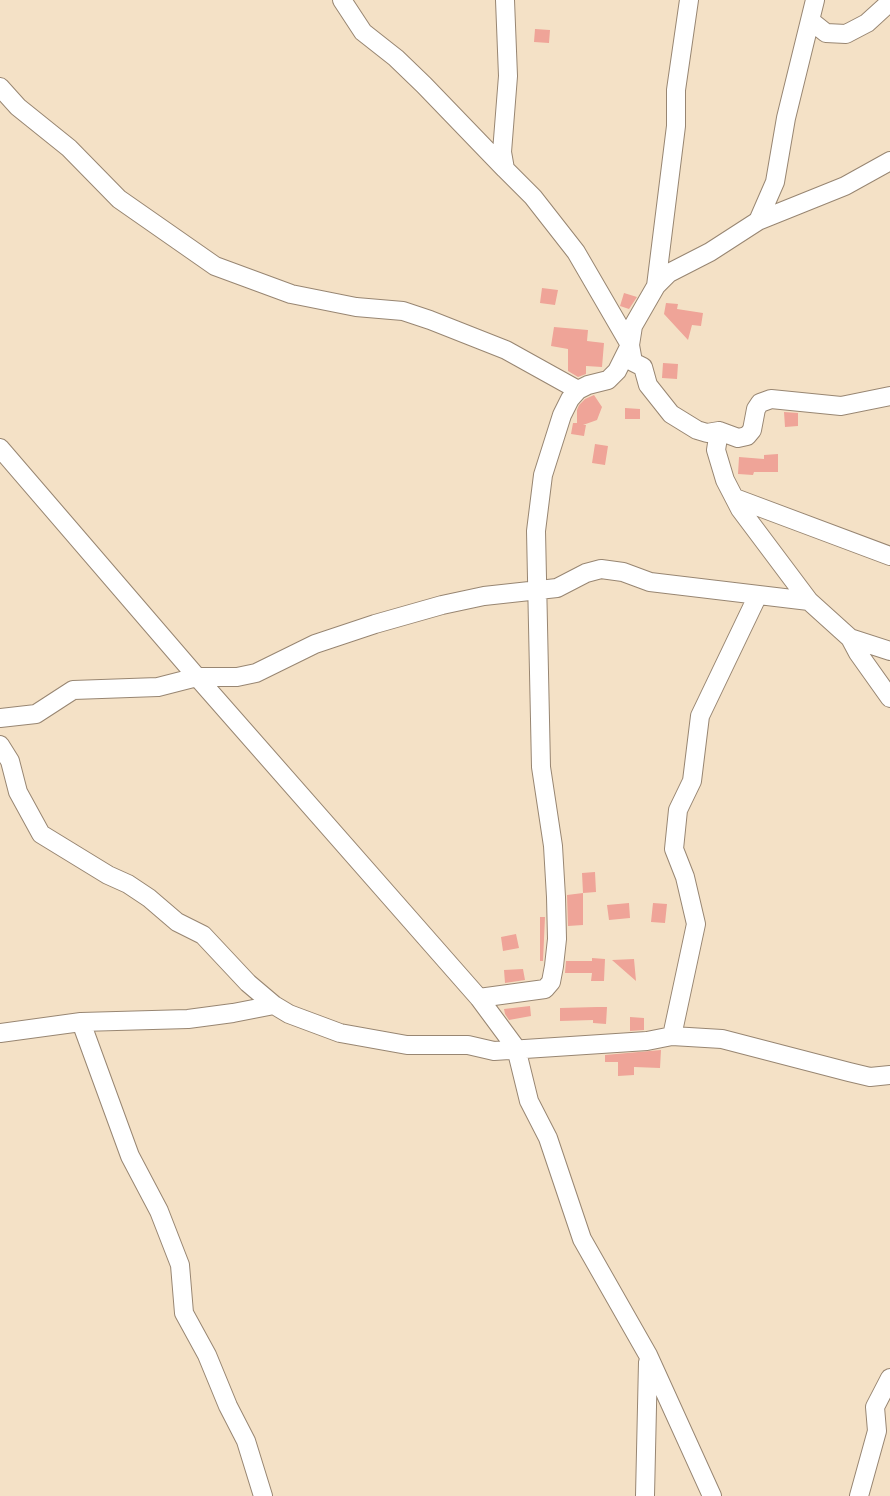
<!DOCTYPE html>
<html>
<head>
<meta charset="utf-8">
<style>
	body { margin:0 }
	canvas { display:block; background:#f4e1c6 }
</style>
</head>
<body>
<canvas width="890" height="1496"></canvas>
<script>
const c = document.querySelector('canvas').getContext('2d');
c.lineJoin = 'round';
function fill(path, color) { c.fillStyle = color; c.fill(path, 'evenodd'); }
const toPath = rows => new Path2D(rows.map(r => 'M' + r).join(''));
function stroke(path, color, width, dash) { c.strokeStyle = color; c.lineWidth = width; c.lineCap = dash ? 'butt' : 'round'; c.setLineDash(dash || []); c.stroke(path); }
fill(toPath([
	[535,29,550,30,549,43,534,42],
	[542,288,558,290,555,305,540,303],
	[624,293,637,297,629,309,620,306],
	[666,303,678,304,677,309,703,313,701,326,692,325,688,340,664,314],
	[554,327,588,330,587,341,604,343,602,367,586,366,586,374,578,377,568,371,568,349,551,346],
	[663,363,678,364,677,379,662,378],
	[594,395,602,407,597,420,583,425,586,425,584,436,571,434,573,423,577,423,577,410,579,405,585,399],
	[625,408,640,409,640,419,625,419],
	[784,412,798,413,798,426,785,427],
	[595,444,608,446,605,465,592,463],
	[778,454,778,472,754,472,753,475,738,474,739,457,764,459,764,455],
	[595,872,596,892,583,893,582,873],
	[583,893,583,925,568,926,567,895],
	[629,903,630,918,609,920,607,905],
	[653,903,667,904,665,923,651,922],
	[540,917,545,917,543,961,540,961],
	[516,934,519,948,503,951,501,937],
	[592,958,605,959,604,981,591,981,592,973,565,973,566,961,592,961],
	[634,959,636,981,612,960],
	[523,969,525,980,505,983,504,970],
	[530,1006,531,1016,509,1020,505,1014,504,1009],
	[597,1007,607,1007,606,1024,593,1023,593,1020,560,1021,560,1008],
	[630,1017,644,1018,644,1030,630,1031],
	[661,1050,660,1068,634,1067,634,1075,618,1076,618,1062,605,1062,605,1055]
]), '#efa498');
const minor = toPath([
	[342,0,363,32,396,58,424,85,505,169],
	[505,0,508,76,502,152,505,169,533,197,576,252,630,345,633,362,643,367,648,385,671,414,697,430,707,433,719,431,738,438,747,436,752,430,756,409,760,403,771,399,841,406,890,396],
	[811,21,826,33,846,34,867,23,890,2],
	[0,87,18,107,69,148,119,199,215,266,291,294,356,307,403,311,430,320,506,350,578,390],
	[758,221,775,182,786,118,815,0],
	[656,286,676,126,676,90,689,0],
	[719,431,716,450,725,480,740,509,809,601,850,638,858,653,890,698],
	[0,448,197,677,479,998,516,1048,529,1101,548,1138,582,1239,648,1355,712,1496],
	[735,498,890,556],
	[850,638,890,651],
	[0,718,36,714,73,690,158,687,197,677,237,677,256,673,315,644,375,624,442,605,484,596,557,588,586,573,601,569,623,572,650,582,809,601],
	[0,745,10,761,18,792,41,834,108,875,128,884,149,898,177,922,203,935,248,983,274,1005,289,1014,340,1033,407,1045,468,1045,494,1051,647,1041,672,1036,722,1039,849,1072,870,1077,890,1075],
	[479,998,545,989,551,982,554,966,557,939,556,897,553,846,541,767,536,531,543,475,562,415,570,399,578,390,588,385,608,380,617,371,630,345,633,326,656,286,669,273,710,252,758,221,845,186,890,161],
	[0,1033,81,1022],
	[672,1036,696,924,685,877,674,849,678,810,692,781,700,716,758,595],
	[263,1496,246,1441,228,1406,207,1355,184,1313,180,1265,159,1211,130,1156,81,1022,188,1019,233,1013,274,1005],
	[645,1496,648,1362],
	[859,1496,877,1431,875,1407,890,1378]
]);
stroke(minor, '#988672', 20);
stroke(minor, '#fff', 18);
</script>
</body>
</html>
